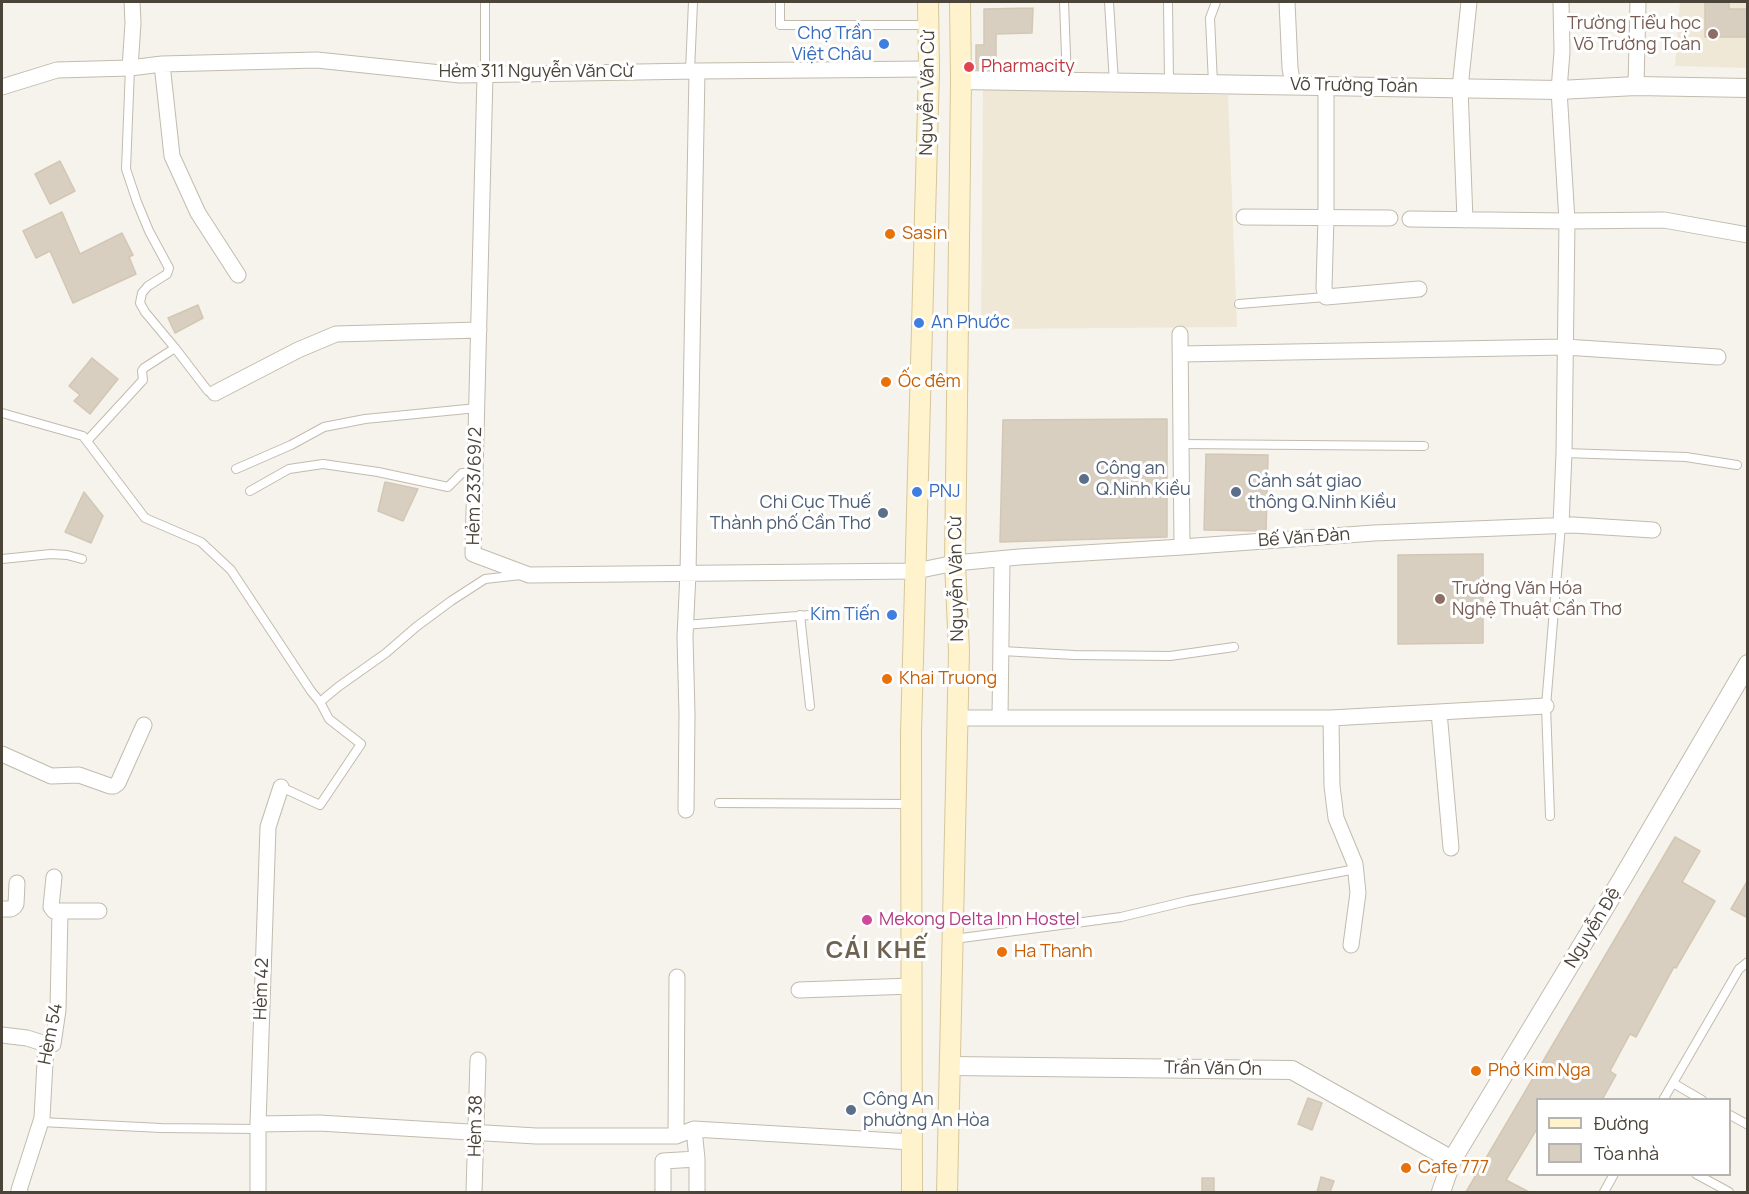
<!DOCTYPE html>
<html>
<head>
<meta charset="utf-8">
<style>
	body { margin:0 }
	#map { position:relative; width:1749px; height:1194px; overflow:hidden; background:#f6f3ec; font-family:Manrope,sans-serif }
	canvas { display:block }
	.frame { position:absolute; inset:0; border:3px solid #4b4439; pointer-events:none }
	.legend { position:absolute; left:1536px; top:1098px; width:195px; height:78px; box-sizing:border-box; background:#fff; border:2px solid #b7b4b0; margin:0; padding:8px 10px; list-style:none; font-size:18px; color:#4b4439 }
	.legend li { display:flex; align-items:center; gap:12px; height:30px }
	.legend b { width:30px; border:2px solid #b7b4b0 }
</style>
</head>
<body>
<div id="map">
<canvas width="1749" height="1194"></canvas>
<div class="frame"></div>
<ul class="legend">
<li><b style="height:8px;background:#fff3cd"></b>Đường</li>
<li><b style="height:16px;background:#d8cfc1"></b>Tòa nhà</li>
</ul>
</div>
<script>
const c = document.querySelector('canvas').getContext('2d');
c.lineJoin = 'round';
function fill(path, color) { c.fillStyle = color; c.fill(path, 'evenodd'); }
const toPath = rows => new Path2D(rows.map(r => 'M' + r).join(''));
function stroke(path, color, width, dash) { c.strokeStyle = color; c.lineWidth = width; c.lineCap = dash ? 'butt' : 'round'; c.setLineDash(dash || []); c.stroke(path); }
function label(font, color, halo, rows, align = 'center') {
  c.font = font + ' Manrope,sans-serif'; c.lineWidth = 6; c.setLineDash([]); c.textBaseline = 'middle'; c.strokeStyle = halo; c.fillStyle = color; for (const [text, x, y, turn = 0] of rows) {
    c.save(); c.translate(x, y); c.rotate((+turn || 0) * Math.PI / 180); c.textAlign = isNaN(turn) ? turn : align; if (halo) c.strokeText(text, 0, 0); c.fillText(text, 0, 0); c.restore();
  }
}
fill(toPath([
	[1680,2,1747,2,1747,68,1675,66],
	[983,89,1228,95,1237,327,981,329]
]), '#efe8d6');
const building = toPath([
	[1705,2,1729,2,1729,9,1748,9,1748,37,1705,37,1705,2],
	[1033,8,1032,33,996,34,996,69,976,69,976,45,984,45,984,9,1033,8],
	[60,161,75,191,50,204,35,174,60,161],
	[62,212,80,254,122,233,133,255,129,257,136,274,73,303,50,251,36,258,23,231,62,212],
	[198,305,203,318,175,333,168,318,198,305],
	[92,358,118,379,90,414,74,401,80,395,69,386,92,358],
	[1167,419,1167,537,1000,542,1003,420,1167,419],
	[1206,454,1268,455,1266,531,1204,530,1206,454],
	[385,482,418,489,403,521,378,511,385,482],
	[84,492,103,516,91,543,65,532,84,492],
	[1483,554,1483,643,1398,644,1398,555,1483,554],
	[1675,837,1700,851,1682,882,1715,901,1676,968,1674,967,1636,1037,1630,1034,1610,1071,1616,1075,1602,1100,1538,1100,1538,1127,1506,1180,1529,1192,1466,1192,1675,837],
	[1748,880,1748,918,1731,909,1748,880],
	[1308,1098,1322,1103,1312,1130,1298,1124,1308,1098],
	[1321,1177,1334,1181,1330,1192,1317,1192,1321,1177],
	[1202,1178,1214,1178,1214,1192,1202,1192,1202,1178]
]);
fill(building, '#d8cfc1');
stroke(building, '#d3c7b4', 1.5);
const service = toPath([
	[485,2,485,75],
	[780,2,780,25,927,25],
	[1064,2,1067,81],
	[1109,2,1114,83],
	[1168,2,1169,82],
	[690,71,693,2],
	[1213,84,1210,18,1216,2],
	[1239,304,1326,297],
	[175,348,208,391,211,393,215,393],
	[2,413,83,436,145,518,201,542,231,570,311,691,320,702,329,719,361,744,320,805,281,787],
	[87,441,143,380,142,371,144,368,175,348,145,312,140,303,142,293,148,286,167,274,169,268,149,231,137,202,126,169,130,68],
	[1181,444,1424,446],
	[1564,453,1686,457,1737,465],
	[236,469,291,445,324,427,365,419,477,408],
	[250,491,289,469,323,464,378,472,448,487,462,473,475,473],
	[2,559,51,554,67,555,82,559],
	[800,615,810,706],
	[685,625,835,613],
	[1002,651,1074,655,1170,656,1234,647],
	[320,702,338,687,386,653,416,627,451,601,485,579,521,575],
	[719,803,910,804],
	[1550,816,1546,706,1561,525],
	[954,939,1121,917,1187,901,1356,869],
	[1673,1083,1702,1100],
	[1663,1100,1739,969,1748,962],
	[1730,1115,1748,1125],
	[41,1122,161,1128,258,1129],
	[1696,1174,1729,1192],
	[1604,1192,1614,1174]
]);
const minor = toPath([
	[1287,2,1290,68,1293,85],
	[162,64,172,156,198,213,238,275],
	[130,68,133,23,132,2],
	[485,75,473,554,529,575,916,571,955,563,1019,557,1182,547,1374,533,1573,525,1653,530],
	[1326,85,1326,217,1324,288,1326,297,1419,289],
	[1636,86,1638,2],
	[2,87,57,70,130,68,162,64,317,60,460,75,697,71,929,69],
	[1244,217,1390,218],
	[1410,219,1567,221,1664,220,1748,235],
	[1465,220,1460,88,1469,2],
	[1180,334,1182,547],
	[1181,354,1565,347,1718,357],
	[215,393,298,350,336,334,479,330],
	[1561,525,1564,453,1567,221,1559,90,1562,52,1561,2],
	[1439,712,1451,848],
	[958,718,1331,718,1546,706],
	[1000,718,1002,559],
	[1331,718,1332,786,1336,818,1355,864,1358,893,1351,945],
	[2,754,51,776,79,775,110,786,114,786,118,783,144,725],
	[686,810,687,714,685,637,688,573,697,71],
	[54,877,51,907,54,911,60,911],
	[2,909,11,909,14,907,16,904,17,883],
	[799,990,912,986],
	[2,1035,27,1038,46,1044],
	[46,1044,53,1044,58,1010,60,911,99,911],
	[258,1124,319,1123,536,1136,676,1136,694,1129],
	[676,1136,677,977],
	[20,1192,19,1190,42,1118,46,1044],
	[258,1192,258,1124,268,827,281,787],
	[474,1192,478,1060],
	[663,1192,663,1161,697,1159],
	[697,1192,697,1159,694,1129,912,1142]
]);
const tertiary = toPath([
	[961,80,1559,90,1636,86,1748,88],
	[951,1066,1292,1070,1452,1160],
	[1441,1192,1452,1160,1622,879,1748,664]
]);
const secondary = toPath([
	[912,1192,911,733,929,69,928,2],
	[947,1192,959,651,955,563,961,80,960,2]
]);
stroke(service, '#c2bbae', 10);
stroke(minor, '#c2bbae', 17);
stroke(tertiary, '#c2bbae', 20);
stroke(secondary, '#d6c79b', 22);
stroke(service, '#fff', 8);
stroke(minor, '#fff', 15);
stroke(tertiary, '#fff', 18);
stroke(secondary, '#fff3cd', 20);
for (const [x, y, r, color] of [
	[1713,34,6,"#8d6e63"],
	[884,44,6,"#3f7fe0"],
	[969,67,6,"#e0444e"],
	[890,234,6,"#e8710a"],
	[919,323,6,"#3f7fe0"],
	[886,382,6,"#e8710a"],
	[1084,479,6,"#5c6f8a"],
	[917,492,6,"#3f7fe0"],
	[1236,492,6,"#5c6f8a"],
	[883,513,6,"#5c6f8a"],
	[1440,599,6,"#8d6e63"],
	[892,615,6,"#3f7fe0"],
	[887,679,6,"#e8710a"],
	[867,920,6,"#d1479c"],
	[1002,952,6,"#e8710a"],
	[1476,1071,6,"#e8710a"],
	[851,1110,6,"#5c6f8a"],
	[1406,1168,6,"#e8710a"]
]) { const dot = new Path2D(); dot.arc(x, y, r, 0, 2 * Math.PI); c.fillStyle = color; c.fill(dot); stroke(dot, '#fff', 2); }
label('18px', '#785e54', '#fff', [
	["Trường Tiểu học",1701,24],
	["Võ Trường Toàn",1701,45],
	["Trường Văn Hóa",1452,589,"left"],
	["Nghệ Thuật Cần Thơ",1452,610,"left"]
], 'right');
label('18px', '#366cbe', '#fff', [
	["Chợ Trần",872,34],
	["Việt Châu",872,55],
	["An Phước",931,323,"left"],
	["PNJ",929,492,"left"],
	["Kim Tiến",880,615]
], 'right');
label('18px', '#be3a42', '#fff', [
	["Pharmacity",981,67]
], 'left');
label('18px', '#4b4439', '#fff', [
	["Hẻm 311 Nguyễn Văn Cừ",536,72],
	["Võ Trường Toản",1354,86,1],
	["Nguyễn Văn Cừ",928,93,-89],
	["Hẻm 233/69/2",475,486,-89],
	["Bế Văn Đàn",1304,538,-4],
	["Nguyễn Văn Cừ",957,579,-91],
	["Nguyễn Đệ",1593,928,-59],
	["Hèm 42",262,989,-88],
	["Hèm 54",51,1034,-79],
	["Trần Văn Ơn",1213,1069,1],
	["Hèm 38",476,1126,-89]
]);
label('18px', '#c56008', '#fff', [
	["Sasin",902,234],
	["Ốc đêm",898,382],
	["Khai Truong",899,679],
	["Ha Thanh",1014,952],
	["Phở Kim Nga",1488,1071],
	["Cafe 777",1418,1168]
], 'left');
label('18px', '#4e5e75', '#fff', [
	["Công an",1096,469],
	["Q.Ninh Kiều",1096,490],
	["Cảnh sát giao",1248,482],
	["thông Q.Ninh Kiều",1248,503],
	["Chi Cục Thuế",871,503,"right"],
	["Thành phố Cần Thơ",871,524,"right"],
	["Công An",863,1100],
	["phường An Hòa",863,1121]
], 'left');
label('18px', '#b23c85', '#fff', [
	["Mekong Delta Inn Hostel",879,920]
], 'left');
c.letterSpacing = '1.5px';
label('bold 24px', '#6e6250', '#fff', [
	["CÁI KHẾ",877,951]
]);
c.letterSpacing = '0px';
</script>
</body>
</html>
